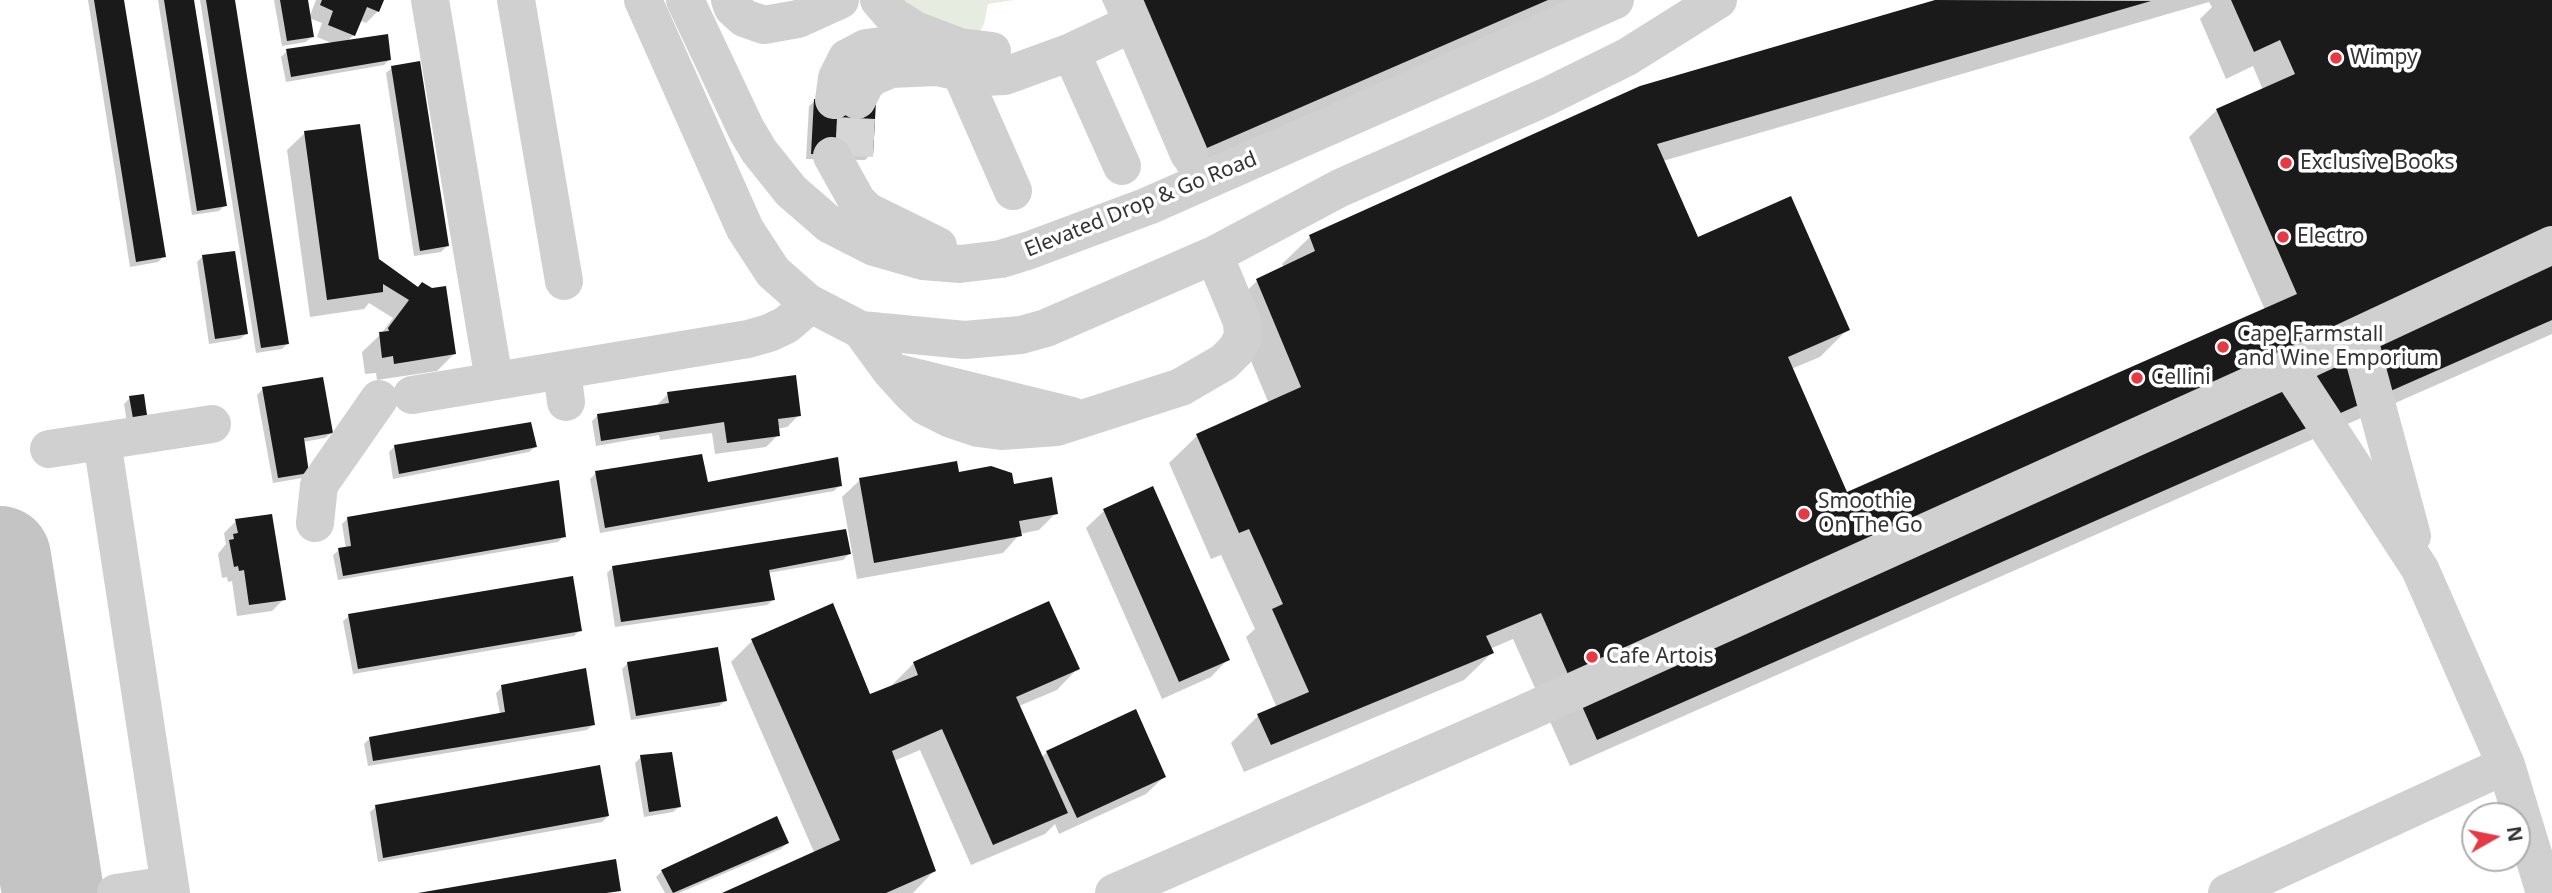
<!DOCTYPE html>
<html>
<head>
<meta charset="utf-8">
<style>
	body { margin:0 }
	#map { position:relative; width:2552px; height:893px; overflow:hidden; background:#fff; font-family:"Noto Sans",sans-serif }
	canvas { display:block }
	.north { position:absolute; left:2461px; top:802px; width:70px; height:70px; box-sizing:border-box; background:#fff; border:2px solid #adadad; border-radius:50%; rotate:81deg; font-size:19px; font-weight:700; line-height:28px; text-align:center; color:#333 }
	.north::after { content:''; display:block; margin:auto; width:24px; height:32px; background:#e63946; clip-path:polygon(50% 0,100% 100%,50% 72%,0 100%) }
</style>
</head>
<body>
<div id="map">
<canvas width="2552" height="893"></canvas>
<div class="north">N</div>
</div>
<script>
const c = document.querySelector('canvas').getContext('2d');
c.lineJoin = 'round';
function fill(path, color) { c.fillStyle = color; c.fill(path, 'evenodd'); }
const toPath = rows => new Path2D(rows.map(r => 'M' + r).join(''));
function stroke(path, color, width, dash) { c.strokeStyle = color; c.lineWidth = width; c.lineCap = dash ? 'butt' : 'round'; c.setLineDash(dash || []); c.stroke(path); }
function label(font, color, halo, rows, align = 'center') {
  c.font = font + ' "Noto Sans",sans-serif'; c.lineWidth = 7; c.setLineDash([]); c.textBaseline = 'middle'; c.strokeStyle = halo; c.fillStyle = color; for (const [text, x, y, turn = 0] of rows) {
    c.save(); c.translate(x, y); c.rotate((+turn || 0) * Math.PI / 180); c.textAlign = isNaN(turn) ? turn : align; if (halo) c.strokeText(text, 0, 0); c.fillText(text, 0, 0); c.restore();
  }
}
fill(toPath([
	[899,0,1014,0,988,4,984,24,979,33,919,20]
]), '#e6ecdf');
fill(toPath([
	[88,0,123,0,164,256,158,262,130,267],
	[158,0,192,0,225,205,219,211,192,215],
	[200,0,234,0,288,343,282,349,256,353],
	[274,0,306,0,312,36,306,42,282,46],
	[316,0,382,0,378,11,366,23,359,20,354,35,346,42,390,59,384,65,286,82,281,57,287,51,334,44,317,37,322,23,309,18],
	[1102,0,1574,0,1178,172],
	[1941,0,2552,0,2552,334,1570,766,1513,639,1490,649,1492,653,1464,680,1244,772,1231,743,1258,716,1277,708,1246,637,1255,629,1221,555,1211,559,1169,463,1197,436,1269,404,1229,308,1257,281,1284,268,1282,264,1310,237,1641,88],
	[2209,2,2212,7,2200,19,2226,79,2253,66,2263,90,2217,110,2189,137,2265,310,1846,494,1791,369,1820,357,1848,329,1697,239,1663,161],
	[392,68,447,246,441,252,414,256,386,73],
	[815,101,871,154,865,160,806,159,809,106],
	[305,133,377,260,455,353,437,371,377,380,376,373,365,374,362,352,381,334,393,318,369,303,364,309,310,317,287,150],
	[203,256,246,334,240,339,209,344,197,262],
	[263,389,331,433,325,438,303,442,307,473,302,478,273,483,257,395],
	[668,394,799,415,787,427,777,429,778,435,766,447,715,454,712,433,660,440,659,435,596,446,592,421,598,415,655,407],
	[143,396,128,429,124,404,130,398],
	[395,446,535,447,529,452,393,479,389,452],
	[596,473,707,484,840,485,834,491,600,533,590,479],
	[957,474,1012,486,1056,513,1039,530,1020,534,1003,553,857,579,842,497,860,480],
	[1153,489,1228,659,1211,677,1162,699,1086,528,1104,511],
	[347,519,564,536,558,542,338,580,333,555,339,550,346,549,342,524],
	[236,521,284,599,272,611,237,616,232,581,228,582,227,577,222,578,218,554,226,544,224,533],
	[849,554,843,560,768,573,773,600,767,605,615,627,607,573,613,567],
	[349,616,580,630,574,636,353,674,343,621],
	[752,641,869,697,893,687,892,685,914,663,1078,668,1057,690,1019,706,1042,757,1047,752,1164,777,1146,794,1059,834,1055,824,1045,834,971,865,920,750,894,761,934,871,913,893,726,893,814,852,731,662],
	[628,663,725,701,719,706,631,720,622,669],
	[502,687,593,725,587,730,368,766,364,744,370,738,500,714,496,693],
	[641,757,679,807,673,812,644,817,635,763],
	[376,807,608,816,602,822,378,862,370,812],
	[787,843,781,849,679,893,665,893,656,877,662,871]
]), '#0003');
stroke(toPath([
	[0,557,53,893]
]), '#c4c4c4', 102);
fill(toPath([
	[94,0,124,0,166,257,136,262],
	[164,0,194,0,227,206,197,211],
	[206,0,235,0,289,344,261,348],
	[280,0,308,0,314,37,287,41],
	[322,0,384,0,379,12,367,7,355,36,328,25,333,11,320,5],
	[1133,0,1548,0,1200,151],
	[1935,0,2151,1,1657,144,1698,237,1791,196,1850,330,1788,357,1847,492,2297,294,2216,109,2295,74,2280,40,2254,52,2231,0,2552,0,2552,320,1597,740,1541,613,1486,636,1494,653,1271,745,1257,714,1309,692,1272,609,1283,604,1249,529,1239,533,1196,434,1301,387,1256,279,1315,251,1309,235,1640,86],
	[388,34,391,60,291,77,286,49],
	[420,61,449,246,420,251,391,66],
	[814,99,876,102,873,155,811,154],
	[360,124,379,259,418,287,422,282,432,288,446,286,456,354,394,364,393,356,382,358,379,332,389,331,388,328,409,300,383,284,383,292,327,300,304,131],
	[235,251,248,334,215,339,202,255],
	[796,375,801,416,778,419,780,436,727,443,724,422,601,441,597,414,669,403,667,392],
	[323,377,333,433,304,438,309,473,278,478,262,387],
	[144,394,148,422,134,424,129,396],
	[531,422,537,447,399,474,394,445],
	[702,454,708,482,838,457,842,486,605,528,595,471],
	[957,461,959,472,991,466,1012,473,1014,484,1052,477,1058,514,1019,521,1022,536,874,563,859,478],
	[559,480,566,537,343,576,338,548,351,546,347,517],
	[1153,486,1230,660,1179,682,1103,509],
	[272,514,286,600,249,605,244,570,239,571,238,566,234,567,229,540,234,539,233,534,238,533,235,519],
	[846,529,851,554,769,570,775,600,621,622,612,566],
	[573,576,582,631,358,669,348,614],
	[1049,601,1080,669,1016,697,1068,813,993,845,942,729,892,751,936,871,886,893,722,893,840,840,751,639,833,603,870,694,918,675,913,662],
	[718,647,727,701,636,716,627,662],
	[586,668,595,725,373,761,369,737,505,712,501,685],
	[1136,709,1166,777,1077,818,1046,751],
	[672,752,681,807,649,812,640,755],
	[600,765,609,816,383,858,375,805],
	[777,816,789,843,673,893,661,870],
	[616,859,621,891,606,893,418,893]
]), '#1a1a1a');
stroke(toPath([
	[854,156,857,100]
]), '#d6d6d6', 38, [38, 19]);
stroke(toPath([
	[430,0,494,380],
	[516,0,564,281],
	[643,0,745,229,773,272,807,302,861,330,965,340,1021,335,1046,328,1214,255,1340,188,1546,97,1627,57,1718,0],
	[685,0,746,129,759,151,791,191,829,224,874,247,923,261,960,264,1001,259,1030,250,1148,206,1615,0],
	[730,0,733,8,744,18,764,25,798,19,840,0],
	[879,0,893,16,915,30,960,47,992,51],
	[1123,0,1189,154],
	[1071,52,1122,166],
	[961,73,1013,191],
	[834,100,837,78,847,58,866,48,922,41],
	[857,100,865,84,872,77,891,69,937,67,982,77,1005,76,1071,52,1133,23],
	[832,156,857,201,867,211,938,246],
	[861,330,891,371,911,393,925,406,951,419,978,428,1001,431,1057,427,1181,387,1224,362,1236,350,1243,337,1242,322,1214,255],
	[2358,336,2412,536],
	[2289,368,2420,569,2506,765,2545,893],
	[562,370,566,402],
	[893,372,1072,416],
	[412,395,748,339,769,333,786,325,799,314,807,302],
	[49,449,102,441],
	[315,523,319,485,379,399],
	[116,893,169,885],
	[171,893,102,441,212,424],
	[1114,893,1521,715,2289,368,2552,245],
	[2227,893,2506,765]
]), '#d0d0d0', 38);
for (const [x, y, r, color] of [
	[2336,58,7,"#e63946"],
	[2286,163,7,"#e63946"],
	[2283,237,7,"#e63946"],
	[2223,347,7,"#e63946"],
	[2137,378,7,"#e63946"],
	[1804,514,7,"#e63946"],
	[1592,657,7,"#e63946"]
]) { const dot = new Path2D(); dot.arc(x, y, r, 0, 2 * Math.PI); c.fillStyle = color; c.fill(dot); stroke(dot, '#fff', 2.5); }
label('21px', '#333', '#fff', [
	["Wimpy",2350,58],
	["Exclusive Books",2300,163],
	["Electro",2297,237],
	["Cape Farmstall",2237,335],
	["and Wine Emporium",2237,359],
	["Cellini",2151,378],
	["Smoothie",1818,502],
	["On The Go",1818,526],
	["Cafe Artois",1606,657]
], 'left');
label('21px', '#333', '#fff', [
	["Elevated Drop & Go Road",1141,205,-22]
]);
</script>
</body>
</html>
